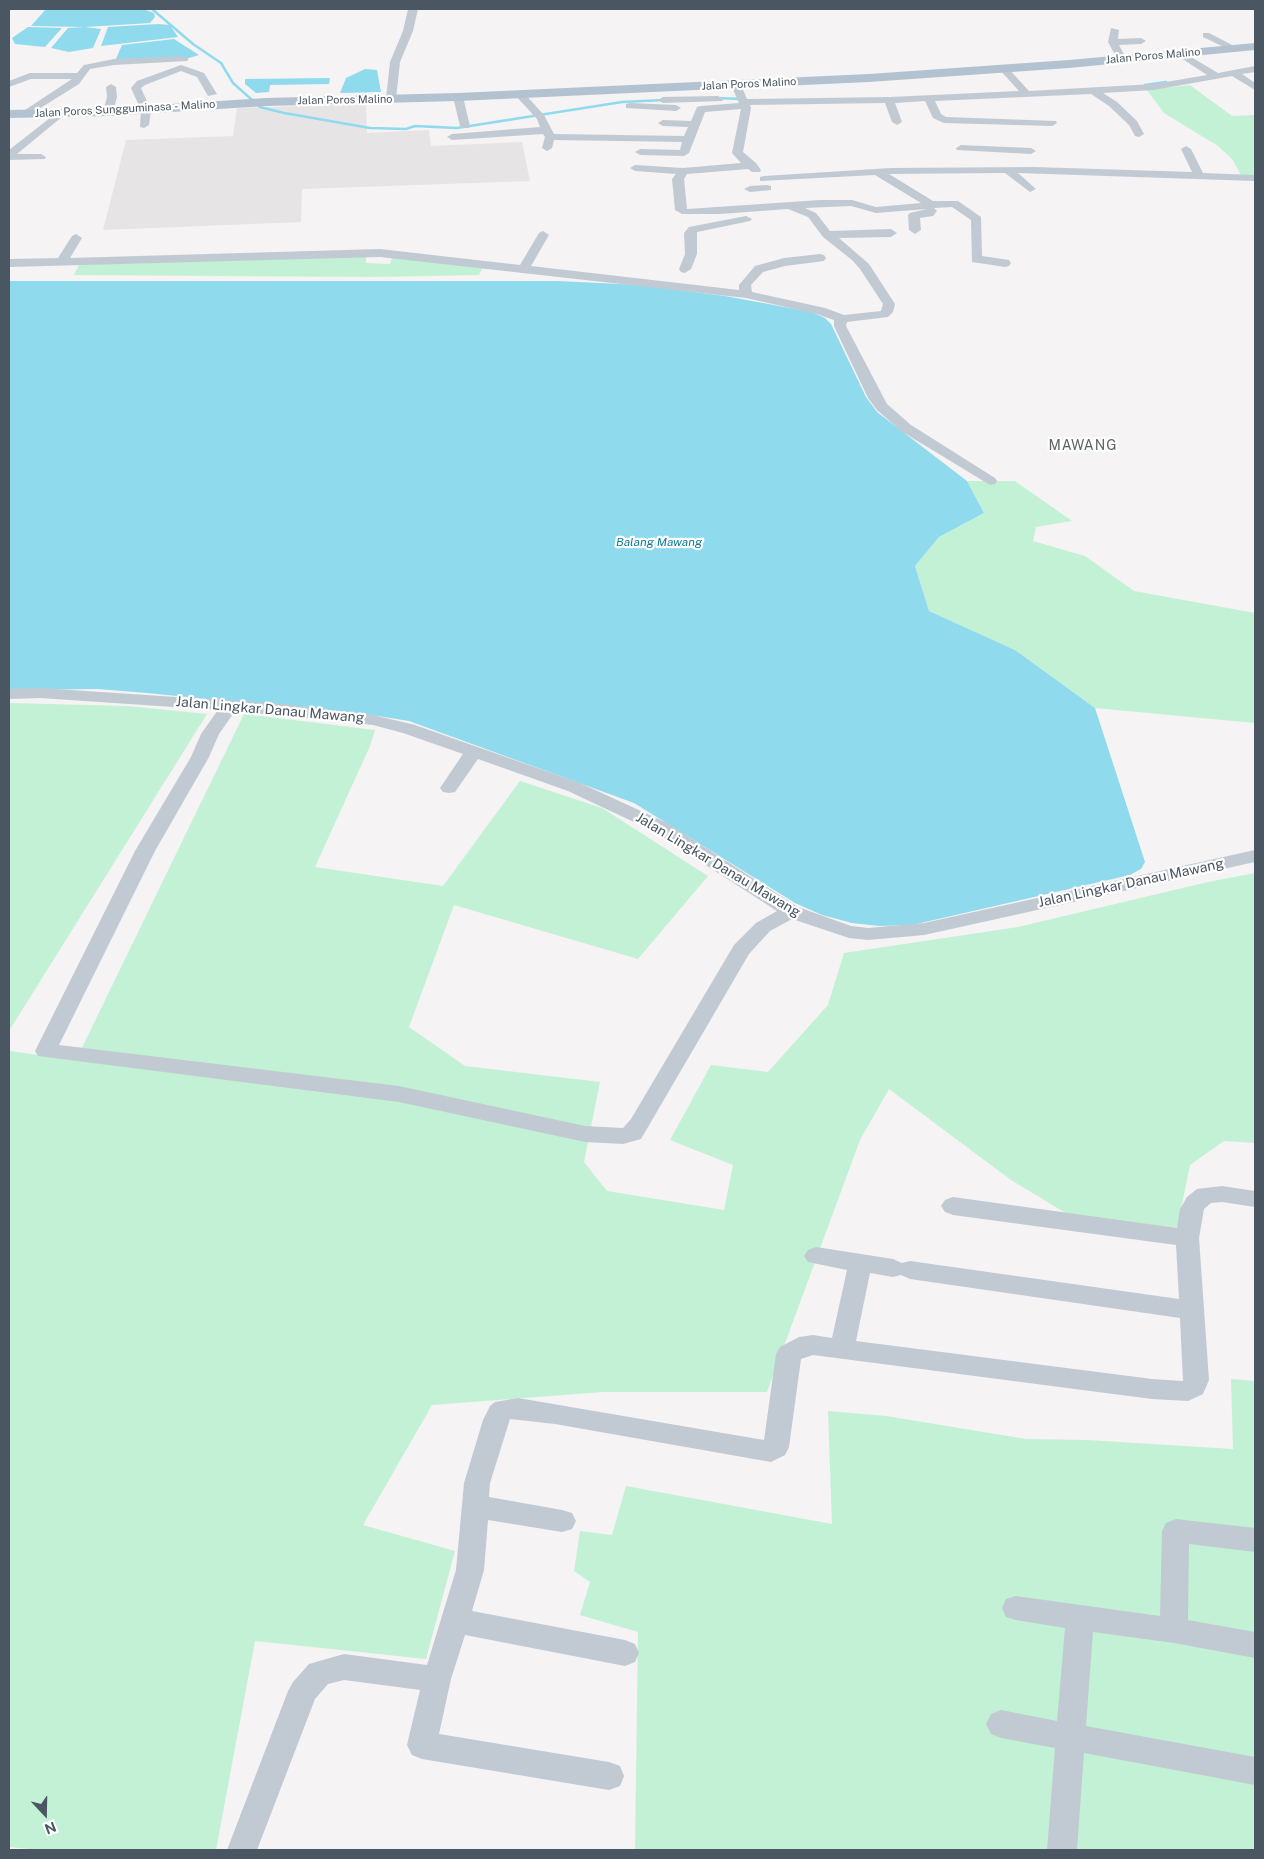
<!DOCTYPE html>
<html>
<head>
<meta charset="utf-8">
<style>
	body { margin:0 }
	#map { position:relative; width:1264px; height:1859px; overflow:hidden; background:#f5f3f3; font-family:"Public Sans",sans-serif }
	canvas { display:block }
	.frame { position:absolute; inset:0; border:10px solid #4a5661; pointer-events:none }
	.north { position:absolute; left:20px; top:1789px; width:50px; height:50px; -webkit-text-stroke:4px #fff; paint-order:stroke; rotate:159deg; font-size:14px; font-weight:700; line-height:20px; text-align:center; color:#4a5661 }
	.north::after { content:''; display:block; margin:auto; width:18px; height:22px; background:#4a5661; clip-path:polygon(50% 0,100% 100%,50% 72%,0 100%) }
</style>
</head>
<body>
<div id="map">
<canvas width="1264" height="1859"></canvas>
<div class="frame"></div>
<div class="north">N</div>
</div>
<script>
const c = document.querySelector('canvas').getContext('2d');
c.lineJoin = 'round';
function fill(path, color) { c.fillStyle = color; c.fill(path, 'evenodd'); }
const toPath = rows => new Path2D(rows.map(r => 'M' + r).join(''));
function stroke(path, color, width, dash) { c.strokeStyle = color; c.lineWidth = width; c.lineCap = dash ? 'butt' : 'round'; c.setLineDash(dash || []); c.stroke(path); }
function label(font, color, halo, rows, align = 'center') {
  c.font = font + ' "Public Sans",sans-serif'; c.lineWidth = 4.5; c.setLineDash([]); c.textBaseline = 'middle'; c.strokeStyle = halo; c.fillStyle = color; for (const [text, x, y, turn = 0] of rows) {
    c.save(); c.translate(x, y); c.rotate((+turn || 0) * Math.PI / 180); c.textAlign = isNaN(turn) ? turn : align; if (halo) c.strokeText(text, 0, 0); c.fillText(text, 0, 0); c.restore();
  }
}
fill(toPath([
	[366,104,367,133,429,130,431,146,522,142,530,181,302,189,301,222,103,230,126,140,233,136,237,108]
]), '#e6e4e5');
fill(toPath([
	[1190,85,1232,116,1255,115,1255,182,1241,175,1232,159,1218,146,1164,113,1147,90],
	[366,253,366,263,390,264,393,255,484,265,479,275,375,277,74,275,80,263],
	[967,481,1015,481,1072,521,1036,527,1033,541,1085,556,1134,591,1255,613,1255,723,1095,708,1015,650,929,611,915,566,939,537,984,513],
	[9,703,128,706,207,714,9,1031],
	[244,714,375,730,370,746,315,867,443,886,520,781,602,808,708,876,638,959,454,905,409,1027,465,1066,600,1082,584,1162,607,1191,724,1210,733,1165,670,1140,711,1065,768,1072,828,1005,844,953,1018,927,1208,882,1255,873,1255,1143,1224,1141,1190,1165,1177,1228,1069,1215,1011,1180,889,1089,860,1140,767,1392,603,1392,432,1405,363,1525,455,1551,426,1659,255,1641,216,1850,41,1850,9,1847,9,1051,76,1060],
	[1231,1379,1255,1381,1255,1850,635,1850,638,1632,580,1615,590,1582,574,1571,580,1531,612,1535,626,1486,832,1524,828,1411,886,1416,1026,1439,1087,1440,1233,1449]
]), '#c3f1d5');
fill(toPath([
	[46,9,143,9,154,13,155,17,150,23,85,27,101,29,93,48,69,52,51,48,68,28,84,27,31,26],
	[158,24,170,25,178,37,101,46,108,27],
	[28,27,62,28,45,47,15,44,12,38],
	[174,39,199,55,189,58,115,61,122,45],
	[365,69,377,70,381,92,340,93,346,78],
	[330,78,329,84,270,85,269,92,256,93,245,84,245,79],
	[9,281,557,281,640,285,725,296,812,312,825,318,831,324,866,397,877,412,967,481,984,513,939,537,915,566,929,611,1015,650,1095,708,1145,862,1141,869,1130,875,912,925,879,926,852,923,822,915,795,903,634,803,409,721,378,716,147,693,98,689,9,690]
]), '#90daee');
stroke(toPath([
	[152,9,193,44,221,63,233,83,260,107,284,113,370,128,406,129,415,126,457,128,622,102,664,100],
	[1145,85,1166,82],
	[715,98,742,99]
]), '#90daee', 2.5);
fill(toPath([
	[408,9,418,9,413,31,400,62,396,99,391,102,386,99,390,62,403,31,408,9],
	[1111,28,1119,30,1118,39,1141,38,1146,41,1141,44,1119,45,1127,60,1119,62,1108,42,1111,28],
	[1203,33,1209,33,1238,48,1230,50,1203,37,1203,33],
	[1181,51,1218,73,1255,66,1255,72,1242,74,1255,83,1255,90,1232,76,1154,90,1103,93,1117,102,1137,121,1144,134,1139,137,1135,136,1129,125,1109,106,1091,94,935,101,941,114,946,117,1056,121,1057,123,1052,126,944,123,933,118,925,101,895,103,902,122,897,125,892,122,885,103,750,105,751,108,743,152,756,163,761,170,760,172,752,172,748,169,687,174,684,179,687,209,820,200,852,200,876,207,921,203,875,175,760,181,760,177,764,176,891,168,1034,167,1192,172,1181,149,1186,146,1191,149,1203,173,1255,175,1255,181,1018,173,1036,189,1030,192,1005,173,889,174,933,201,958,201,981,217,982,256,1009,260,1011,263,1009,266,1005,267,972,262,971,220,952,207,934,208,937,211,933,216,920,218,921,230,915,234,909,230,908,215,910,213,927,209,876,213,851,206,805,208,816,213,830,231,891,229,897,233,891,237,839,238,869,264,895,304,893,312,888,317,847,322,846,326,887,404,911,425,995,478,997,481,995,484,990,485,901,431,877,410,868,398,834,326,834,320,817,314,746,298,380,257,9,267,9,259,58,258,72,236,76,234,82,238,70,258,380,249,520,265,539,233,543,231,549,235,531,266,739,290,739,285,755,266,784,258,820,254,824,255,826,258,824,261,785,266,763,272,751,285,752,292,825,308,844,315,881,311,883,304,860,269,852,260,823,237,808,217,788,209,720,214,682,214,675,210,672,179,676,174,635,171,630,168,635,165,683,168,741,163,732,153,741,109,705,112,689,153,684,156,640,155,635,152,640,149,680,150,682,142,554,140,552,148,547,151,542,148,545,137,543,134,452,140,447,137,452,134,540,127,537,119,514,94,519,91,523,92,544,115,554,134,684,136,688,127,663,126,658,123,663,120,691,121,697,107,701,106,739,103,731,85,736,82,741,85,747,99,890,97,1019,91,999,69,1004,66,1007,67,1029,91,1154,84,1207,75,1178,56,1178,52,1181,51],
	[184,56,189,59,187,61,114,65,90,69,79,84,26,117,22,116,22,112,72,79,31,79,9,87,9,81,30,73,77,73,84,65,114,59,184,56],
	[181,65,204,73,217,94,208,96,197,77,181,71,145,85,141,88,151,110,149,125,144,128,140,127,141,110,131,88,137,81,181,65],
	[111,84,116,87,117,97,113,112,108,115,103,112,107,97,106,87,111,84],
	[458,94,463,97,470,126,469,128,461,128,460,126,453,97,458,94],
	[718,96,723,99,722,101,663,103,658,100,663,97,718,96],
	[630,103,676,105,681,108,676,111,626,108,626,104,630,103],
	[59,111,64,114,63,116,17,154,41,154,46,157,45,159,9,160,9,150,59,111],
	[961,145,1031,148,1036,151,1031,154,957,150,956,148,961,145],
	[767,185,771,186,771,190,750,192,744,189,750,186,767,185],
	[746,216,752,219,750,221,697,232,697,254,691,269,685,273,681,272,679,269,685,254,684,233,689,227,746,216],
	[40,688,283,704,373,715,415,725,580,783,667,823,798,907,851,926,868,928,924,923,1255,850,1255,862,924,935,868,940,849,938,792,919,770,931,749,954,641,1139,623,1144,585,1142,399,1102,38,1056,35,1051,135,851,191,757,201,734,218,710,40,698,9,699,9,689,40,688],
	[235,711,373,725,403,733,463,754,440,788,443,792,449,793,455,792,478,759,568,791,653,831,777,911,756,923,734,945,631,1119,623,1128,585,1126,399,1086,59,1045,155,851,209,757,219,734,235,711],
	[1222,1186,1255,1191,1255,1207,1222,1202,1211,1203,1204,1209,1199,1238,1209,1380,1203,1394,1188,1401,1152,1399,813,1355,801,1359,789,1447,785,1455,771,1462,555,1424,510,1419,490,1483,489,1497,562,1510,572,1513,576,1521,572,1529,562,1532,488,1520,484,1570,472,1611,625,1640,635,1644,639,1653,635,1662,625,1666,465,1635,451,1679,439,1734,609,1762,620,1766,624,1776,620,1786,609,1790,422,1759,412,1755,407,1745,420,1690,344,1680,328,1684,315,1699,257,1850,227,1850,288,1691,293,1682,309,1664,344,1654,427,1665,456,1570,464,1483,483,1420,490,1406,495,1402,518,1398,764,1440,776,1354,780,1347,799,1337,813,1335,832,1338,847,1270,808,1262,804,1256,808,1250,816,1247,893,1259,902,1263,910,1261,1179,1299,1176,1245,953,1215,945,1212,941,1206,945,1200,953,1197,1177,1228,1180,1209,1187,1197,1197,1189,1222,1186],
	[870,1273,893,1277,901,1275,910,1279,1180,1318,1183,1381,1152,1379,856,1341,870,1273],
	[1176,1519,1255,1528,1255,1552,1189,1544,1188,1620,1255,1632,1255,1658,1174,1643,1093,1632,1086,1726,1255,1757,1255,1785,1084,1753,1077,1850,1047,1850,1055,1748,1001,1738,991,1734,986,1724,991,1714,1001,1710,1057,1721,1065,1628,1016,1620,1006,1617,1002,1608,1006,1599,1016,1596,1160,1616,1162,1531,1166,1523,1176,1519]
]), '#c1cad2');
fill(toPath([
	[1255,43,1255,50,1069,68,869,82,458,101,266,106,108,116,9,118,9,110,108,108,266,98,458,93,869,74,1069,60,1255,43]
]), '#b3c2d1');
label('11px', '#4a5661', '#fff', [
	["Jalan Poros Malino",1153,56,-5],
	["Jalan Poros Malino",749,84,-3],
	["Jalan Poros Malino",345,100,-1],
	["Jalan Poros Sungguminasa - Malino",125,109,-3]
]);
label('italic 12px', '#0c7c9b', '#fff', [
	["Balang Mawang",659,542]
]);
c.letterSpacing = '1px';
label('14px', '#5f6368', '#fff', [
	["MAWANG",1083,446]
]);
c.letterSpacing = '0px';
label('14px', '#4a5661', '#fff', [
	["Jalan Lingkar Danau Mawang",270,710,5],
	["Jalan Lingkar Danau Mawang",718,865,31],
	["Jalan Lingkar Danau Mawang",1131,883,-12]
]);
</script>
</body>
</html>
